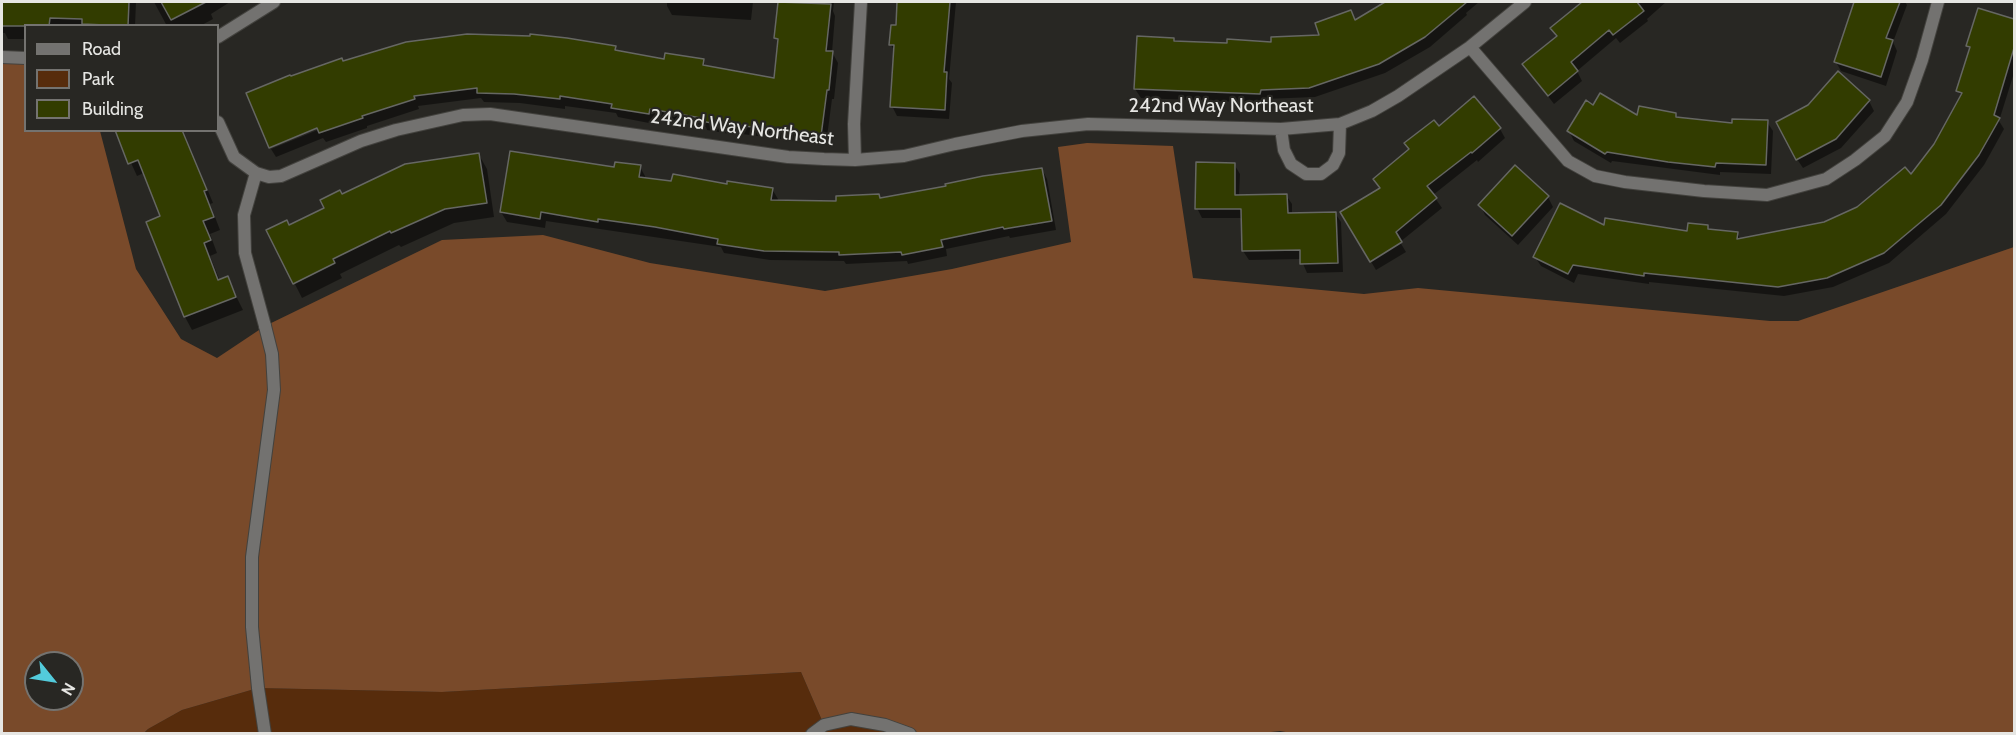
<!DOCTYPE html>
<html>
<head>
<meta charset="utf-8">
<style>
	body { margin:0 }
	#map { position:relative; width:2016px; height:735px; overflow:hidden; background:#282723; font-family:Cabin,sans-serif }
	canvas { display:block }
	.frame { position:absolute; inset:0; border:3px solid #e6e6e3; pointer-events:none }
	.legend { position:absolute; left:24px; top:24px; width:195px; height:108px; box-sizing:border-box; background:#282723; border:2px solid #747370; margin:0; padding:8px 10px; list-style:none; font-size:18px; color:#e6e6e3 }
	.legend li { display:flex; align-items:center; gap:12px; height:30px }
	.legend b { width:30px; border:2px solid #747370 }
	.north { position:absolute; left:24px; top:651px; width:60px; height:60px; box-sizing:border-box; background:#282723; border:2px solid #747370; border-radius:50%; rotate:120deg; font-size:16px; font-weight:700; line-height:24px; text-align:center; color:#e6e6e3 }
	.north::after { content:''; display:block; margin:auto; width:21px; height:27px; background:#53cbdb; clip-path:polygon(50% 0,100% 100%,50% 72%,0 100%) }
</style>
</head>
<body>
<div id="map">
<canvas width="2016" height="735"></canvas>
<div class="frame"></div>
<ul class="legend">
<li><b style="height:8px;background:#737270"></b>Road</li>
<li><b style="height:16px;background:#572c0c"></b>Park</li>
<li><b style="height:16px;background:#323c00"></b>Building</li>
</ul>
<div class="north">N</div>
</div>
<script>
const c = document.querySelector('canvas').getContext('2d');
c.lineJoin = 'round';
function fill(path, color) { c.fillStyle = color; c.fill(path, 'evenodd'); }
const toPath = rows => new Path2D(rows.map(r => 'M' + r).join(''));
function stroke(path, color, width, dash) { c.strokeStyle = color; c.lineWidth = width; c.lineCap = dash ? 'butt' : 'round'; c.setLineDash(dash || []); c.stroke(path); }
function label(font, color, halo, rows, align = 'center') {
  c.font = font + ' Cabin,sans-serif'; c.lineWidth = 4.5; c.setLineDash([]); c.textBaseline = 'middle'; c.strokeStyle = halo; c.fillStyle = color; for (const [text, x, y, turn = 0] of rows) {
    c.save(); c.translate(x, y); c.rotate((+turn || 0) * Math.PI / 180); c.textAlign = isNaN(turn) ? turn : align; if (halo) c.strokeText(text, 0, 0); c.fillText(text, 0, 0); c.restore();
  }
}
fill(toPath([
	[801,672,824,725,837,721,893,727,890,734,144,734,148,729,182,710,258,688,442,692]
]), '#572c0c');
fill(toPath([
	[2,57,25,58,26,130,100,131,136,269,181,339,217,358,265,326,442,240,543,235,650,263,825,291,952,269,1071,242,1058,147,1087,143,1173,146,1193,278,1364,294,1418,288,1770,321,1798,321,2014,247,2014,733,1297,734,1280,731,1253,734,909,733,864,720,824,725,801,672,442,692,258,688,182,710,148,729,144,733,2,734],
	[36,663,72,663,72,699,36,699]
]), '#794a2a');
fill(toPath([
	[2,2,136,2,135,26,26,26,26,39,8,39,5,33,2,33],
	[154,2,230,2,211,14,213,19,200,26,193,24,176,26,175,24,167,26],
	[662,2,753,2,751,20,672,15,667,6,667,2],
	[763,2,834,2,833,11,835,16,832,52,838,63,834,99,832,99,826,145,742,134,742,136,707,130,706,127,655,119,654,124,618,117,616,113,565,106,565,109,520,103,484,102,481,98,418,106,419,109,367,126,367,128,326,142,323,138,276,157,271,149,325,127,343,63,615,47,617,52,665,60,703,61,707,68,775,80,779,44,776,38,779,3],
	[899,2,956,2,949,79,952,83,949,119,897,116,892,106,895,52,891,45,898,27],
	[1388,2,1479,2,1466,13,1467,15,1430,47,1385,73,1315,97,1265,99,1265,103,1141,98,1135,89,1175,42,1272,44,1321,37,1351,12,1356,21],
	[1585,2,1666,2,1647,19,1648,21,1620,43,1616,38,1577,71,1582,81,1554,104,1524,65,1557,38,1552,29],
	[1856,2,1905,2,1907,5,1893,42,1897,51,1886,86,1841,71,1836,62],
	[1979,9,2014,21,2014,73,1999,121,2004,129,1984,165,1946,214,1889,263,1833,287,1784,296,1649,282,1649,284,1578,274,1574,283,1541,266,1535,257,1605,227,1689,232,1707,227,1709,231,1737,233,1741,240,1825,223,1858,209,1911,176,1935,145,1962,97,1958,91,1970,51,1968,46],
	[1838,74,1869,101,1874,111,1841,148,1803,168,1797,159,1809,106],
	[1474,98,1500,129,1505,138,1478,162,1477,160,1433,195,1442,208,1400,242,1406,252,1376,270,1342,213,1380,189,1375,179],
	[1594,107,1638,118,1675,114,1678,118,1733,124,1767,122,1773,131,1771,174,1720,172,1720,175,1612,161,1611,163,1574,141,1569,131],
	[116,130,183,130,213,203,210,204,220,230,210,234,217,253,210,256,220,281,227,278,243,310,192,330,185,317,148,222,162,217,144,173,137,176],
	[479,155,487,169,494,217,454,223,401,247,399,245,340,274,342,278,302,298,268,231,289,226,326,208,342,196],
	[1234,164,1240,174,1239,196,1286,195,1292,204,1292,215,1335,213,1341,222,1343,272,1307,273,1301,259,1249,260,1243,251,1243,218,1202,218,1197,208],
	[640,167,645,176,645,180,772,189,778,199,777,202,838,203,878,195,881,200,1042,169,1047,179,1056,230,1010,238,1009,236,946,249,947,256,908,264,907,261,846,264,844,261,770,260,724,253,721,247,546,221,545,228,507,222,501,212,616,168],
	[1515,167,1548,197,1553,207,1518,245,1485,215,1480,205]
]), '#0007');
const building = toPath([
	[2,2,129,2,128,26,82,24,82,19,50,18,49,26,2,26,2,2],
	[161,2,206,2,171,20,161,2],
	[778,2,831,4,826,51,833,51,829,90,827,90,821,136,737,125,737,127,700,121,701,118,650,109,649,114,611,108,612,104,560,96,560,99,514,94,477,93,477,88,414,96,415,99,362,116,363,118,319,133,317,128,269,148,246,93,290,75,291,76,342,58,343,61,406,42,467,34,530,36,530,34,567,38,616,46,615,50,664,59,665,53,704,59,703,65,774,78,778,39,774,38,778,2],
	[897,2,950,2,944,72,947,72,945,110,890,107,894,45,889,45,891,25,896,25,897,2],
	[1385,2,1467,2,1425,37,1379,64,1309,88,1261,90,1260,94,1134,89,1137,36,1174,38,1174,41,1227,43,1227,39,1271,42,1271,37,1319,35,1315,23,1351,10,1355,20,1385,2],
	[1582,2,1637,2,1644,11,1613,35,1609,30,1571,62,1578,71,1548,96,1522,64,1557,36,1550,28,1582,2],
	[1854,2,1900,2,1886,38,1893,40,1881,77,1834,62,1854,2],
	[1978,8,2014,19,2014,48,1994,115,2000,118,1979,155,1941,205,1884,253,1827,278,1778,287,1644,273,1644,276,1573,265,1568,274,1533,257,1560,203,1604,225,1605,218,1687,231,1688,223,1708,225,1708,229,1738,232,1737,239,1824,222,1857,207,1905,167,1911,174,1934,144,1962,93,1956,91,1970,47,1966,46,1978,8],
	[1838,71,1870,100,1836,139,1796,160,1776,122,1808,105,1838,71],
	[1600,93,1637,115,1639,106,1676,113,1676,117,1732,123,1732,119,1768,120,1766,165,1716,163,1715,167,1668,162,1607,152,1605,154,1567,131,1586,100,1593,105,1600,93],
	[1474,96,1501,128,1472,153,1471,152,1427,186,1437,198,1396,232,1402,242,1370,262,1340,212,1380,188,1373,179,1409,149,1404,143,1434,120,1439,126,1474,96],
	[115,130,182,130,207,190,204,191,214,217,203,221,211,240,204,243,218,280,228,276,236,297,184,317,146,222,160,216,138,160,128,164,115,130],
	[510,151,614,167,615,162,641,165,639,177,671,181,673,174,727,184,727,181,773,188,771,200,836,201,836,196,879,194,880,198,946,186,945,184,983,176,1042,168,1052,221,1004,229,1003,227,941,240,943,247,902,255,901,252,839,255,839,252,764,251,717,244,718,239,655,227,598,219,598,222,541,212,540,219,500,212,510,151],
	[479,153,487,203,445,209,391,233,390,231,333,259,335,263,293,284,266,230,287,220,289,225,324,208,320,200,340,190,342,194,405,164,479,153],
	[1196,162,1235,163,1235,195,1287,194,1288,213,1336,212,1338,263,1300,264,1300,250,1242,251,1241,209,1195,209,1196,162],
	[1515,165,1549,196,1512,236,1478,205,1515,165]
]);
fill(building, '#323c00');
stroke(building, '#666763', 1.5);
const lane = toPath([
	[265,734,258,688,252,627,252,557,274,390,272,354,265,326],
	[812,734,824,725,851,719,885,725,910,734]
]);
const street = toPath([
	[218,37,274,2],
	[1470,47,1568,161,1595,176,1625,182,1704,191,1767,195,1826,179,1855,160,1885,136,1907,102,1922,60,1938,2],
	[2,57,26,58],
	[218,122,234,157,256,173,269,177,281,176,361,141,396,130,463,115,490,114,788,157,824,159,855,160,904,156,955,144,1022,131,1088,124,1281,129,1340,124,1372,111,1398,96,1470,47,1525,2],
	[1281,129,1284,150,1291,164,1306,174,1321,174,1333,165,1339,153,1340,124],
	[855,160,854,124,861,2],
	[256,173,244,215,245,253,265,326]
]);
stroke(lane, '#43423e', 14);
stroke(street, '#43423e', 14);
stroke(lane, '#737270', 12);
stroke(street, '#737270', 12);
label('20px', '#e6e6e3', '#282723', [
	["242nd Way Northeast",1221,106],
	["242nd Way Northeast",742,128,7]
]);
</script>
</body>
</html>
